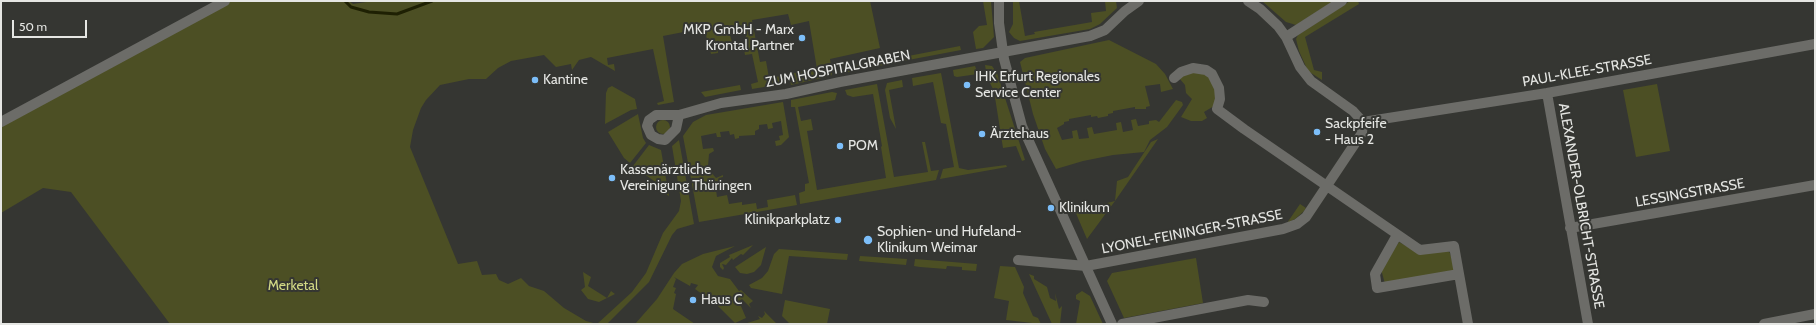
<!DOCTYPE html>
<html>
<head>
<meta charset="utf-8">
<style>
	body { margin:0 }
	#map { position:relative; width:1816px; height:325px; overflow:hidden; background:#353632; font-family:Cabin,sans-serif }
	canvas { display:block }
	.frame { position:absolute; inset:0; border:2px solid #e5e6e3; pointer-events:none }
	.scale { position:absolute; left:12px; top:20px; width:75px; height:18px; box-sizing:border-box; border:2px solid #e5e6e3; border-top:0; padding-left:5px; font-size:12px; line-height:14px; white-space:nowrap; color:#e5e6e3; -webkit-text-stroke:3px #353632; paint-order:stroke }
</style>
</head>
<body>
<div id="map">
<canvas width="1816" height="325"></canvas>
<div class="frame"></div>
<div class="scale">50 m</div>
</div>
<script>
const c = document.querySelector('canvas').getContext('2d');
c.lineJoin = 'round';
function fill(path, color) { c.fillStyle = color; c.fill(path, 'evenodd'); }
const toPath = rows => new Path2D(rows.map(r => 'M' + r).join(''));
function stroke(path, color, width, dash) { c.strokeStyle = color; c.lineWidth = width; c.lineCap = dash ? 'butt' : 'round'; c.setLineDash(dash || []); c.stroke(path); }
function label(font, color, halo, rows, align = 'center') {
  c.font = font + ' Cabin,sans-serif'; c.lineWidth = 4; c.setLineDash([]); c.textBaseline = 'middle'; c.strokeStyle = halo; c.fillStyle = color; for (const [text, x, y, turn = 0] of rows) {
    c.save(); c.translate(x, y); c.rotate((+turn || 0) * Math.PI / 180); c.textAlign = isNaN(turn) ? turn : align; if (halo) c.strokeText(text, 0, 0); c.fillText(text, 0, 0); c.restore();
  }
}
fill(toPath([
	[217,1,349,1,353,4,373,1,870,1,880,48,830,59,832,74,831,76,791,85,789,74,817,69,809,21,791,25,788,14,752,20,760,62,766,61,769,78,781,76,782,84,752,89,751,84,758,82,752,54,745,55,744,49,748,48,745,32,730,35,732,42,717,45,718,53,711,54,704,28,663,36,674,102,658,105,657,103,664,101,653,49,607,58,608,65,614,64,615,71,591,57,579,60,572,70,571,64,556,67,544,55,511,61,498,68,486,79,469,79,440,85,426,100,421,108,413,130,410,147,458,264,477,261,482,275,496,274,499,280,508,284,521,278,529,286,544,291,564,308,586,321,597,324,632,292,646,273,663,233,679,211,681,201,672,146,679,140,694,224,677,229,672,235,649,282,607,324,170,324,71,192,43,188,1,213,1,117],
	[983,1,991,1,994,37,983,48,976,49,973,32,979,26,987,25],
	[1013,1,1019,1,1025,36,1035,34,1034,32,1092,22,1091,13,1106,11,1105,1,1116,1,1117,8,1100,24,1090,29,1020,41,1014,38,1009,32,1013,24],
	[1262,1,1334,1,1296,25,1286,22],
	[1350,1,1358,1,1359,4,1305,37,1314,70,1322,72,1322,80,1308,71,1299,51,1296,39,1298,35],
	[1109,40,1156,64,1165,74,1173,89,1161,92,1160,84,1145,86,1150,106,1146,107,1146,109,1135,109,1135,107,1113,111,1113,113,1108,114,1108,116,1098,118,1097,116,1091,117,1091,115,1069,119,1069,121,1064,122,1064,124,1057,128,1062,140,1073,138,1072,131,1077,130,1079,139,1089,138,1087,128,1092,127,1094,134,1117,130,1116,123,1121,122,1123,132,1133,130,1131,120,1136,119,1138,126,1149,124,1149,121,1156,120,1159,122,1176,100,1182,102,1183,105,1167,127,1150,140,1144,152,1113,155,1083,161,1056,169,1045,149,1033,114,1020,62,1025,58],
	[960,46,961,50,903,61,903,57],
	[888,59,889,64,844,73,843,68],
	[985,65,992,66,997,73,1025,160,1022,161,1016,146,1003,148,994,91,987,77],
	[975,66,978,74,957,77,954,76,953,70],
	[1190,72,1205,72,1218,90,1214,106,1204,112,1207,118,1202,121,1191,121,1181,117,1192,99,1186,93,1185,85,1179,78],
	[941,73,959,168,968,170,1006,165,1007,167,940,179,943,169,954,167,946,124,941,123,933,82,913,86,912,78],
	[902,80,903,87,889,90,896,129,890,118,885,90,887,83],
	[877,84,894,177,928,172,922,142,925,142,931,171,939,170,936,180,800,204,799,193,805,191,805,184,809,183,795,107,791,107,791,100,832,92,837,93,835,100,798,107,801,121,811,119,813,130,807,131,817,190,886,178,881,147,882,146,873,94,853,97,847,95,845,90],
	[1657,84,1670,151,1636,157,1623,90],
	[740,85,741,90,705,97,701,92],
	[612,86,635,99,637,109,631,110,605,124,606,93,608,88],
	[783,102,789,137,781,145,776,146,775,141,780,140,779,136,783,135,781,121,772,123,773,128,768,129,767,124,759,125,759,129,755,131,755,135,739,136,739,138,735,139,734,134,730,135,729,131,720,132,721,137,717,137,716,133,701,136,703,149,713,148,714,151,709,154,708,166,710,171,716,178,723,175,723,177,719,178,719,182,715,183,717,197,727,195,729,204,742,202,742,205,756,203,757,209,768,207,767,200,795,195,797,205,699,222,683,136,693,122,706,115],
	[638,114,643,138,646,143,630,163,624,158,608,132],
	'656 127a7 7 0 1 1 14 0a7 7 0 1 1-14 0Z',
	[1158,139,1115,201,1087,239,1075,211,1115,201,1117,181,1128,177,1151,142],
	[649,145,661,150,669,196,660,191,657,183,633,166],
	[1300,204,1306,208,1304,211,1295,219,1287,223],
	[1399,242,1419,253,1448,251,1450,253,1455,272,1385,284,1381,269],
	[753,245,743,255,741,254,733,260,732,258,726,265,722,264,724,268,723,270,720,267,720,263,730,257,729,255],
	[735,246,716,256,712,267,718,276,730,279,739,291,741,290,753,301,749,304,751,308,742,299,739,301,738,299,746,318,735,323,716,304,695,289,698,285,691,283,690,286,674,277,676,279,673,287,676,288,674,293,676,294,673,309,695,324,635,324,657,299,674,273,682,264,703,254],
	[766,247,761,265,754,272,747,274,740,273,735,267],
	[779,249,793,250,848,254,847,260,789,256,782,294,751,288,749,285,762,278,768,271,774,254],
	[860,256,907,259,906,265,859,261],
	[1196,258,1203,303,1124,318,1107,281,1112,273],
	[915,259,977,264,976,271,962,270,962,267,947,266,946,269,920,267,914,266],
	[1000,266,1015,267,1024,287,1023,293,1033,316,1038,318,1041,324,1006,320,1009,301,994,298],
	[583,272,591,277,588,286,607,298,611,291,615,294,599,302,588,299,581,290,585,287],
	[1029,274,1034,276,1034,279,1047,287,1050,298,1056,301,1055,293,1059,309,1062,306,1060,324,1052,324],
	[1082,291,1090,296,1103,324,1076,324,1080,301,1076,299,1076,295],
	[785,300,830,309,827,324,790,324,782,316],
	[764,311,777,324,744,324,760,319,758,316,762,318,765,314]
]), '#4c4f24');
stroke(toPath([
	[345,1,351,7,369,12,397,14,432,1]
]), '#1e2003', 3);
stroke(toPath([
	[999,1,999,23,1004,59,1022,126,1112,324],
	[1286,37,1342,1],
	[1174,78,1181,72,1193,68,1206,70,1212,74,1219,88,1220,99,1217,109,1244,129,1420,250,1454,246,1468,324],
	[1547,93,1588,324],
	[679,115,676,129,665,140,658,139,651,135,647,126,649,120,656,115,679,115,721,103,786,94,840,82,1090,36,1105,30,1125,11,1139,1],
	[1,122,225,1],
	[1363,122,1547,93,1815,44],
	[1570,228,1815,185],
	[1397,235,1375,274,1377,288,1459,274],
	[1018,260,1086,266,1283,229,1297,224,1306,217,1362,133,1363,122,1353,111,1311,81,1300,67,1286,37,1278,26,1260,9,1248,1],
	[1122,324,1248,300,1264,302],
	[1764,324,1815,314]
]), '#6c6c68', 10);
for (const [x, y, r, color] of [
	[802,38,4,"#7cbef9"],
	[535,80,4,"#7cbef9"],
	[967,85,4,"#7cbef9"],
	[1317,132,4,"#7cbef9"],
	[982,134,4,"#7cbef9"],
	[840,146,4,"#7cbef9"],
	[612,178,4,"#7cbef9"],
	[1051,208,4,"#7cbef9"],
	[838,220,4,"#7cbef9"],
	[868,240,5,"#7cbef9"],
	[693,300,4,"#7cbef9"]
]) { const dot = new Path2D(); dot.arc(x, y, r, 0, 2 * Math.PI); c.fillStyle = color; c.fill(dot); stroke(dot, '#353632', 1.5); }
label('14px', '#e5e6e3', '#353632', [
	["MKP GmbH - Marx",794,30,"right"],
	["Krontal Partner",794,46,"right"],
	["IHK Erfurt Regionales",975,77],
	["Service Center",975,93],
	["Kantine",543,80],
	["Sackpfeife",1325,124],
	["- Haus 2",1325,140],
	["Ärztehaus",990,134],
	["POM",848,146],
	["Kassenärztliche",620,170],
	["Vereinigung Thüringen",620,186],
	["Klinikum",1059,208],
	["Klinikparkplatz",830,220,"right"],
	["Sophien- und Hufeland-",877,232],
	["Klinikum Weimar",877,248],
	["Haus C",701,300]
], 'left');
label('14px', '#e5e6e3', '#353632', [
	["ZUM HOSPITALGRABEN",838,69,-11],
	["PAUL-KLEE-STRASSE",1587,71,-10],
	["LESSINGSTRASSE",1690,193,-10],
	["ALEXANDER-OLBRICHT-STRASSE",1581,206,80],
	["LYONEL-FEININGER-STRASSE",1192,232,-11]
]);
label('14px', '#d1d884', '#353632', [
	["Merketal",293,286]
]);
</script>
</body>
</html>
